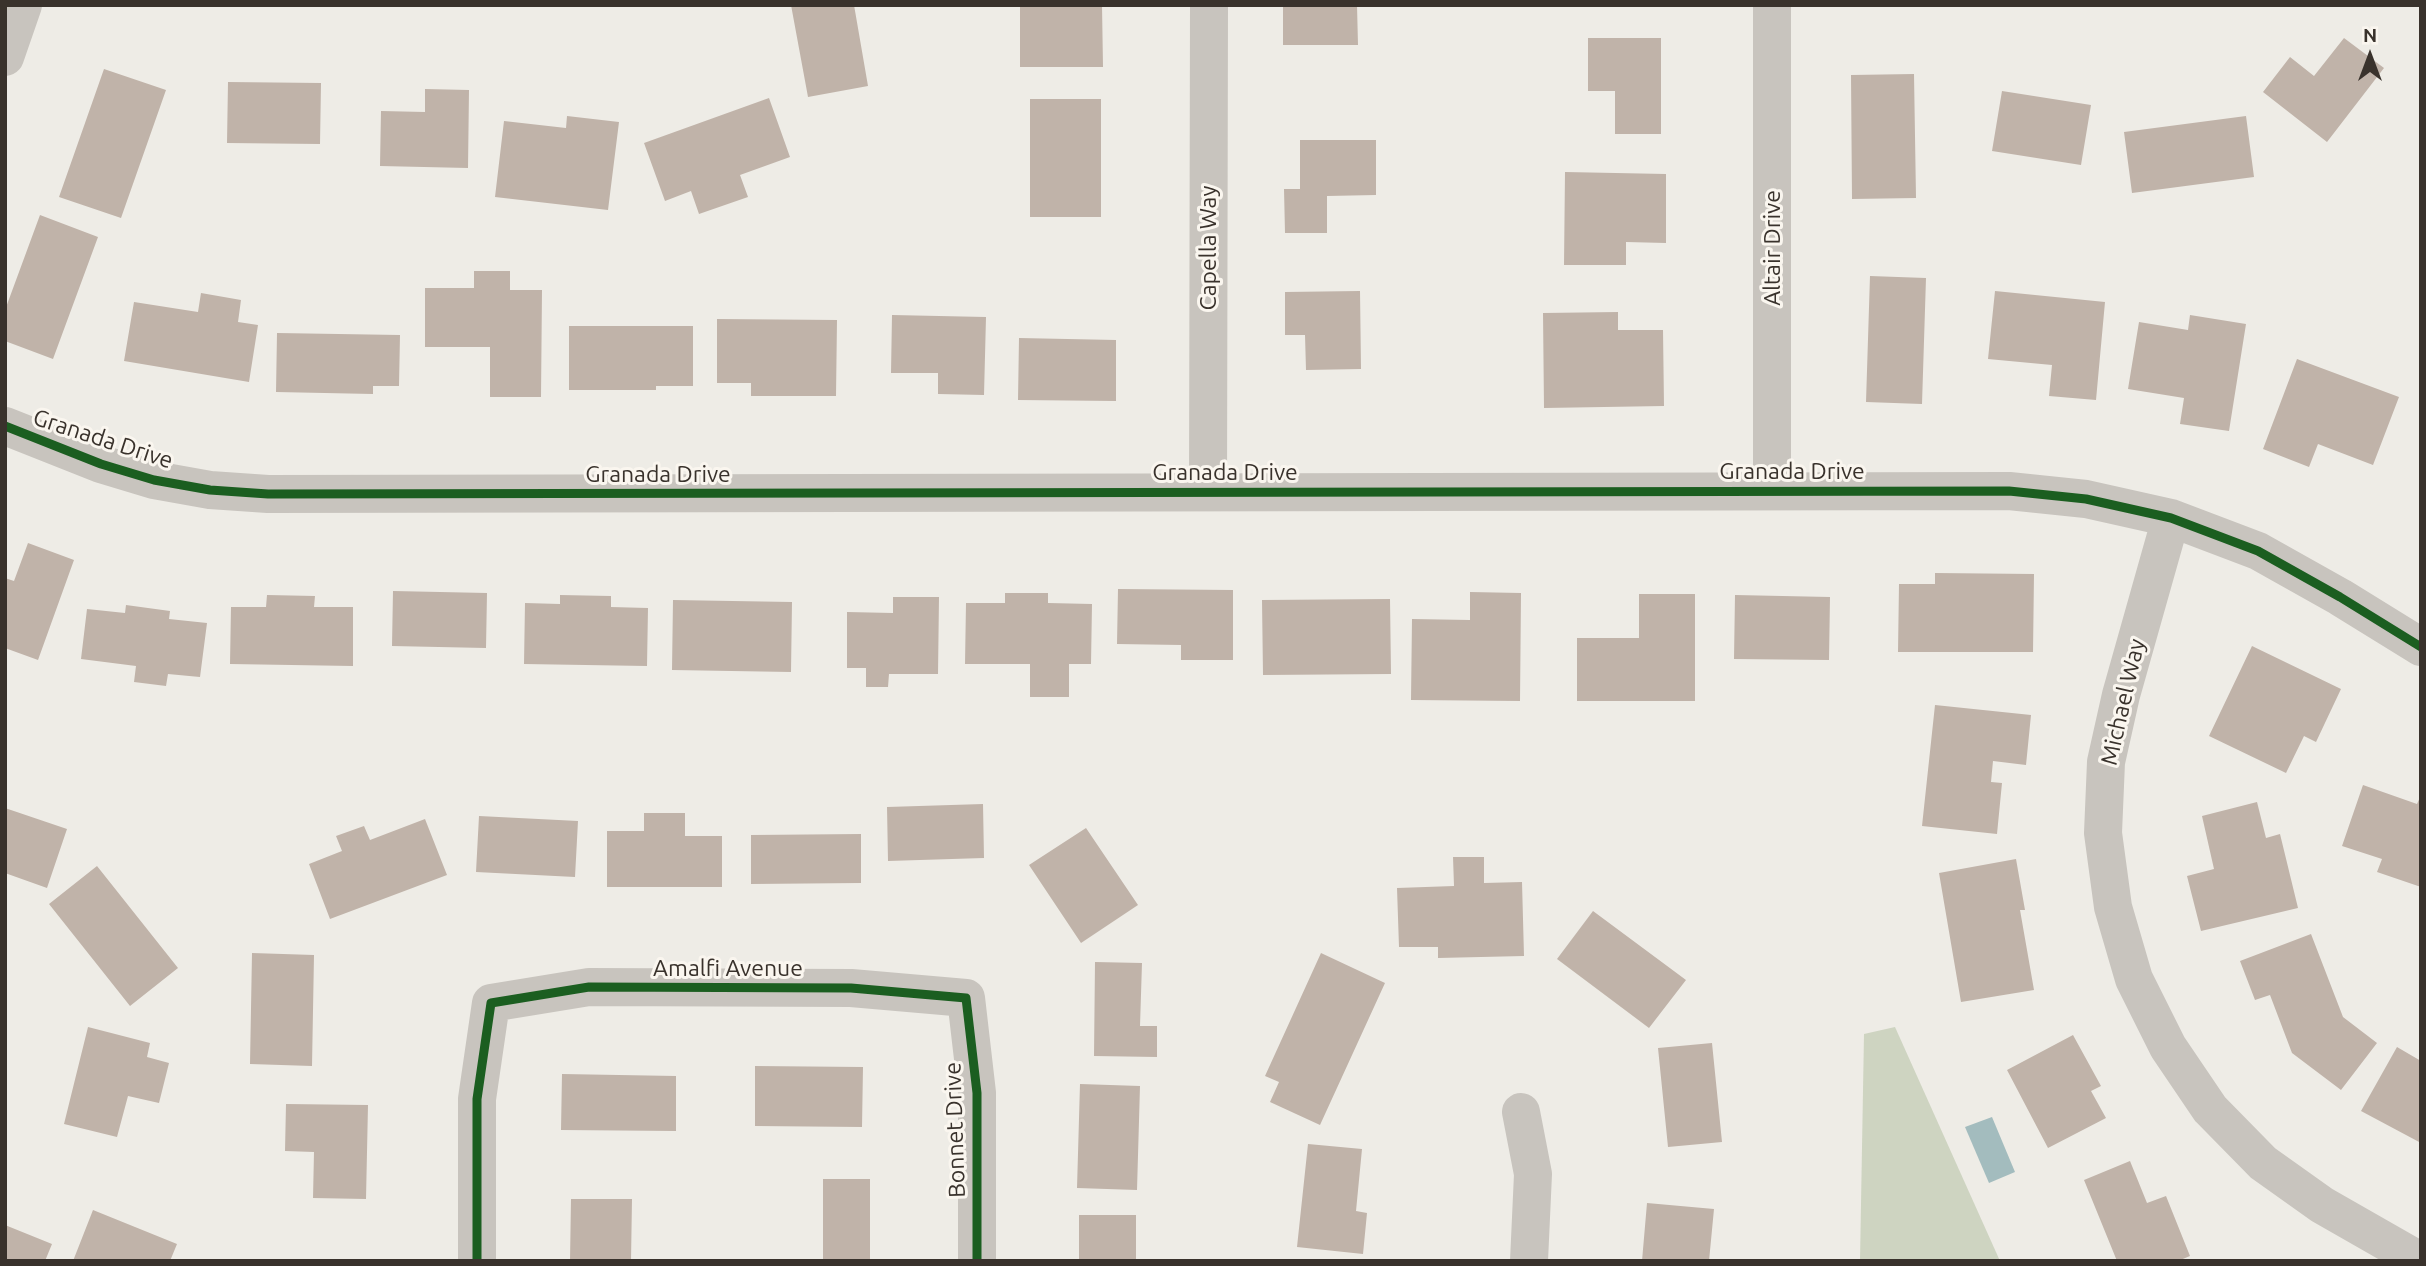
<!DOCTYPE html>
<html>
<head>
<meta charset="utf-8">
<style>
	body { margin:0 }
	#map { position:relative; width:2426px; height:1266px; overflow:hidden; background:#eeece6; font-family:Ubuntu,sans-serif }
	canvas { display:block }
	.frame { position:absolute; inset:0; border:7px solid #39322c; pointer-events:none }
	.north { position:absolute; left:2335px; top:21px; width:70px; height:70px; -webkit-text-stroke:5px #faf6ef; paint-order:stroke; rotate:0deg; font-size:19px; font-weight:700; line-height:28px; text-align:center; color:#39322c }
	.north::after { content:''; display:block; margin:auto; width:24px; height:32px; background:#39322c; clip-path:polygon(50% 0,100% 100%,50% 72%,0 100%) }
</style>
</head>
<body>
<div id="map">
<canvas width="2426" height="1266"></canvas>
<div class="frame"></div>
<div class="north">N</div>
</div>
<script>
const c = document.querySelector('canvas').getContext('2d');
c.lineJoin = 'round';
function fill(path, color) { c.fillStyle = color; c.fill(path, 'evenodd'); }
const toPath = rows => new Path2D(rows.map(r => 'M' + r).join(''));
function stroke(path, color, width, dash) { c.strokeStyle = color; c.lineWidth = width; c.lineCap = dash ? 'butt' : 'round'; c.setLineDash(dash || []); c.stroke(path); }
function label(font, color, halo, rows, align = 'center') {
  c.font = font + ' Ubuntu,sans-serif'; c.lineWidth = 6; c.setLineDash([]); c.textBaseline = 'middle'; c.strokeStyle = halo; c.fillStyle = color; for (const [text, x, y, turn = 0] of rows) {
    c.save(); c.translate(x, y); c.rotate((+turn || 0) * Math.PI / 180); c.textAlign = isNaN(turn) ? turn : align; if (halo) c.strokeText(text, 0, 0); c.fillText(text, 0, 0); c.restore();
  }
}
fill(toPath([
	[1895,1027,2000,1261,1860,1261,1864,1034]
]), '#ced4c1');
fill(toPath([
	[1992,1117,2015,1172,1989,1183,1965,1127]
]), '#a3bcbe');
fill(toPath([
	[791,5,854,5,868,86,808,97],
	[1020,5,1102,5,1103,67,1020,67],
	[1283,5,1357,5,1358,45,1283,45],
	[1588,38,1661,38,1661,134,1615,134,1615,91,1588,91],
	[2344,38,2384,68,2327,142,2263,92,2290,57,2314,76],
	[104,69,166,90,121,218,59,197],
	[1914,74,1916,198,1852,199,1851,75],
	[228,82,321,83,320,144,227,143],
	[425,89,469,90,468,168,380,166,381,111,425,112],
	[2002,91,2091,105,2081,165,1992,151],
	[769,98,790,157,740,175,748,197,699,214,691,191,665,201,644,143],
	[1030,99,1101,99,1101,217,1030,217],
	[567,116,619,122,608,210,495,197,504,121,566,128],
	[2246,116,2254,177,2132,193,2124,132],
	[1300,140,1376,140,1376,195,1327,196,1327,233,1285,233,1284,189,1300,189],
	[1565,172,1666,174,1666,243,1626,242,1626,265,1564,265],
	[40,215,98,237,53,359,5,341,5,310],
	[474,271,510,271,510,290,542,290,541,397,490,397,490,347,425,347,425,288,474,288],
	[1870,276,1926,278,1922,404,1866,402],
	[1360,291,1361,369,1306,370,1305,335,1285,335,1285,292],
	[1995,291,2105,302,2096,400,2049,396,2052,365,1988,359],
	[201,293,241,300,238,322,258,325,249,382,124,361,134,302,198,312],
	[1618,312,1618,330,1663,330,1664,406,1544,408,1543,313],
	[892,315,986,317,984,395,938,394,938,373,891,373],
	[2190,315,2246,324,2229,431,2180,424,2184,398,2128,389,2139,322,2188,330],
	[717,319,837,320,836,396,751,396,751,383,717,383],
	[569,326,693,326,693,386,656,386,656,390,569,390],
	[277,333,400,335,399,386,373,386,373,394,276,392],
	[1019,338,1116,340,1116,401,1018,400],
	[2297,359,2399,397,2373,465,2318,444,2309,467,2263,449],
	[28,543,74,560,38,660,5,648,5,578,14,581],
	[1935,573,2034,574,2033,652,1898,652,1899,584,1935,584],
	[1118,589,1233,590,1233,660,1181,660,1181,645,1117,644],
	[393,591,487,593,486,648,392,646],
	[1470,592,1521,593,1520,701,1411,700,1412,619,1470,620],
	[1005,593,1048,593,1048,603,1092,604,1091,664,1069,664,1069,697,1030,697,1030,664,965,664,966,603,1005,603],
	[1639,594,1695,594,1695,701,1577,701,1577,638,1639,638],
	[267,595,315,596,314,607,353,607,353,666,230,664,231,607,266,607],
	[560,595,611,596,611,607,648,608,647,666,524,664,525,603,560,604],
	[1735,595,1830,597,1829,660,1734,659],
	[893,597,939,597,938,674,889,674,888,687,866,687,866,668,847,668,847,612,893,613],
	[1390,599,1391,674,1263,675,1262,600],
	[673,600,792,602,791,672,672,670],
	[126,605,170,611,169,619,207,623,200,677,168,674,166,686,134,682,136,666,81,659,87,609,125,613],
	[2252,646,2341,689,2316,742,2304,736,2286,773,2209,736],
	[1935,705,2031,715,2026,765,1993,761,1991,782,2002,783,1997,834,1922,826],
	[2363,785,2417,804,2421,795,2421,887,2377,872,2382,859,2342,846],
	[2257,802,2266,838,2280,834,2298,908,2201,931,2187,876,2214,869,2202,816],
	[983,804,984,858,888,861,887,807],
	[5,808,67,829,47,888,5,873],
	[644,813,685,813,685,836,722,836,722,887,607,887,607,831,644,831],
	[479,816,578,821,575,877,476,872],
	[425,819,447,875,330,919,309,864,342,851,336,836,364,826,370,840],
	[1086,828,1138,905,1081,943,1029,865],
	[861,834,861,883,751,884,751,835],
	[1453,857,1484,857,1484,883,1522,882,1524,956,1438,958,1438,947,1399,947,1397,888,1454,886],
	[2016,859,2025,910,2020,910,2034,990,1961,1002,1939,873],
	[97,866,178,968,130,1006,49,904],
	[1593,911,1686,980,1649,1028,1557,959],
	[2311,934,2343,1017,2377,1043,2341,1090,2292,1053,2270,995,2255,1000,2240,961],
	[252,953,314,955,312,1066,250,1064],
	[1321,953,1385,983,1320,1125,1270,1102,1279,1082,1265,1076],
	[1095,962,1142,963,1140,1026,1157,1026,1157,1057,1094,1056],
	[88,1027,150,1043,147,1057,169,1063,159,1103,128,1096,117,1137,64,1124],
	[2073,1035,2101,1086,2091,1091,2106,1118,2048,1148,2007,1070],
	[1712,1043,1722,1142,1668,1147,1658,1048],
	[2397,1047,2421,1061,2421,1143,2361,1111],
	[755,1066,863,1067,862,1127,755,1126],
	[562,1074,676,1076,676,1131,561,1130],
	[1080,1084,1140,1086,1137,1190,1077,1188],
	[286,1104,368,1105,366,1199,313,1198,314,1152,285,1151],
	[1308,1144,1362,1149,1356,1211,1367,1213,1363,1254,1297,1247],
	[2130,1161,2147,1203,2166,1196,2190,1256,2178,1261,2117,1261,2084,1180],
	[823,1179,870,1179,870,1261,823,1261],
	[571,1199,632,1199,631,1261,570,1261],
	[1647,1203,1714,1209,1709,1261,1642,1261],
	[93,1210,177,1244,170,1261,73,1261],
	[1079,1215,1136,1215,1136,1261,1079,1261],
	[5,1225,52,1244,45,1261,5,1261]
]), '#c0b3a9');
stroke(toPath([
	[1772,5,1772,490],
	[5,57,23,5],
	[5,426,101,464,154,480,210,490,268,494,2009,491,2086,499,2171,518,2258,551,2340,597,2421,647],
	[1208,491,1209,5],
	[2171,518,2121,695,2106,762,2103,833,2113,907,2134,979,2168,1047,2210,1109,2263,1163,2322,1205,2420,1261],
	[1521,1112,1533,1174,1529,1261],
	[477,1261,477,1099,491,1003,589,987,851,988,966,998,977,1093,977,1261]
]), '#c8c4be', 38);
stroke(toPath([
	[5,426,101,464,154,480,210,490,268,494,2009,491,2086,499,2171,518,2258,551,2340,597,2421,647],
	[477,1261,477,1099,491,1003,589,987,851,988,966,998,977,1093,977,1261]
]), '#1b5e20', 9);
label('23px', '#39322c', '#faf6ef', [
	["Capella Way",1208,248,-90],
	["Altair Drive",1772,248,-90],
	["Granada Drive",103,439,18],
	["Granada Drive",1792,471],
	["Granada Drive",1225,472],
	["Granada Drive",658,474],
	["Michael Way",2123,702,-77],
	["Amalfi Avenue",728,968],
	["Bonnet Drive",955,1130,-92]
]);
</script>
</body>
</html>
